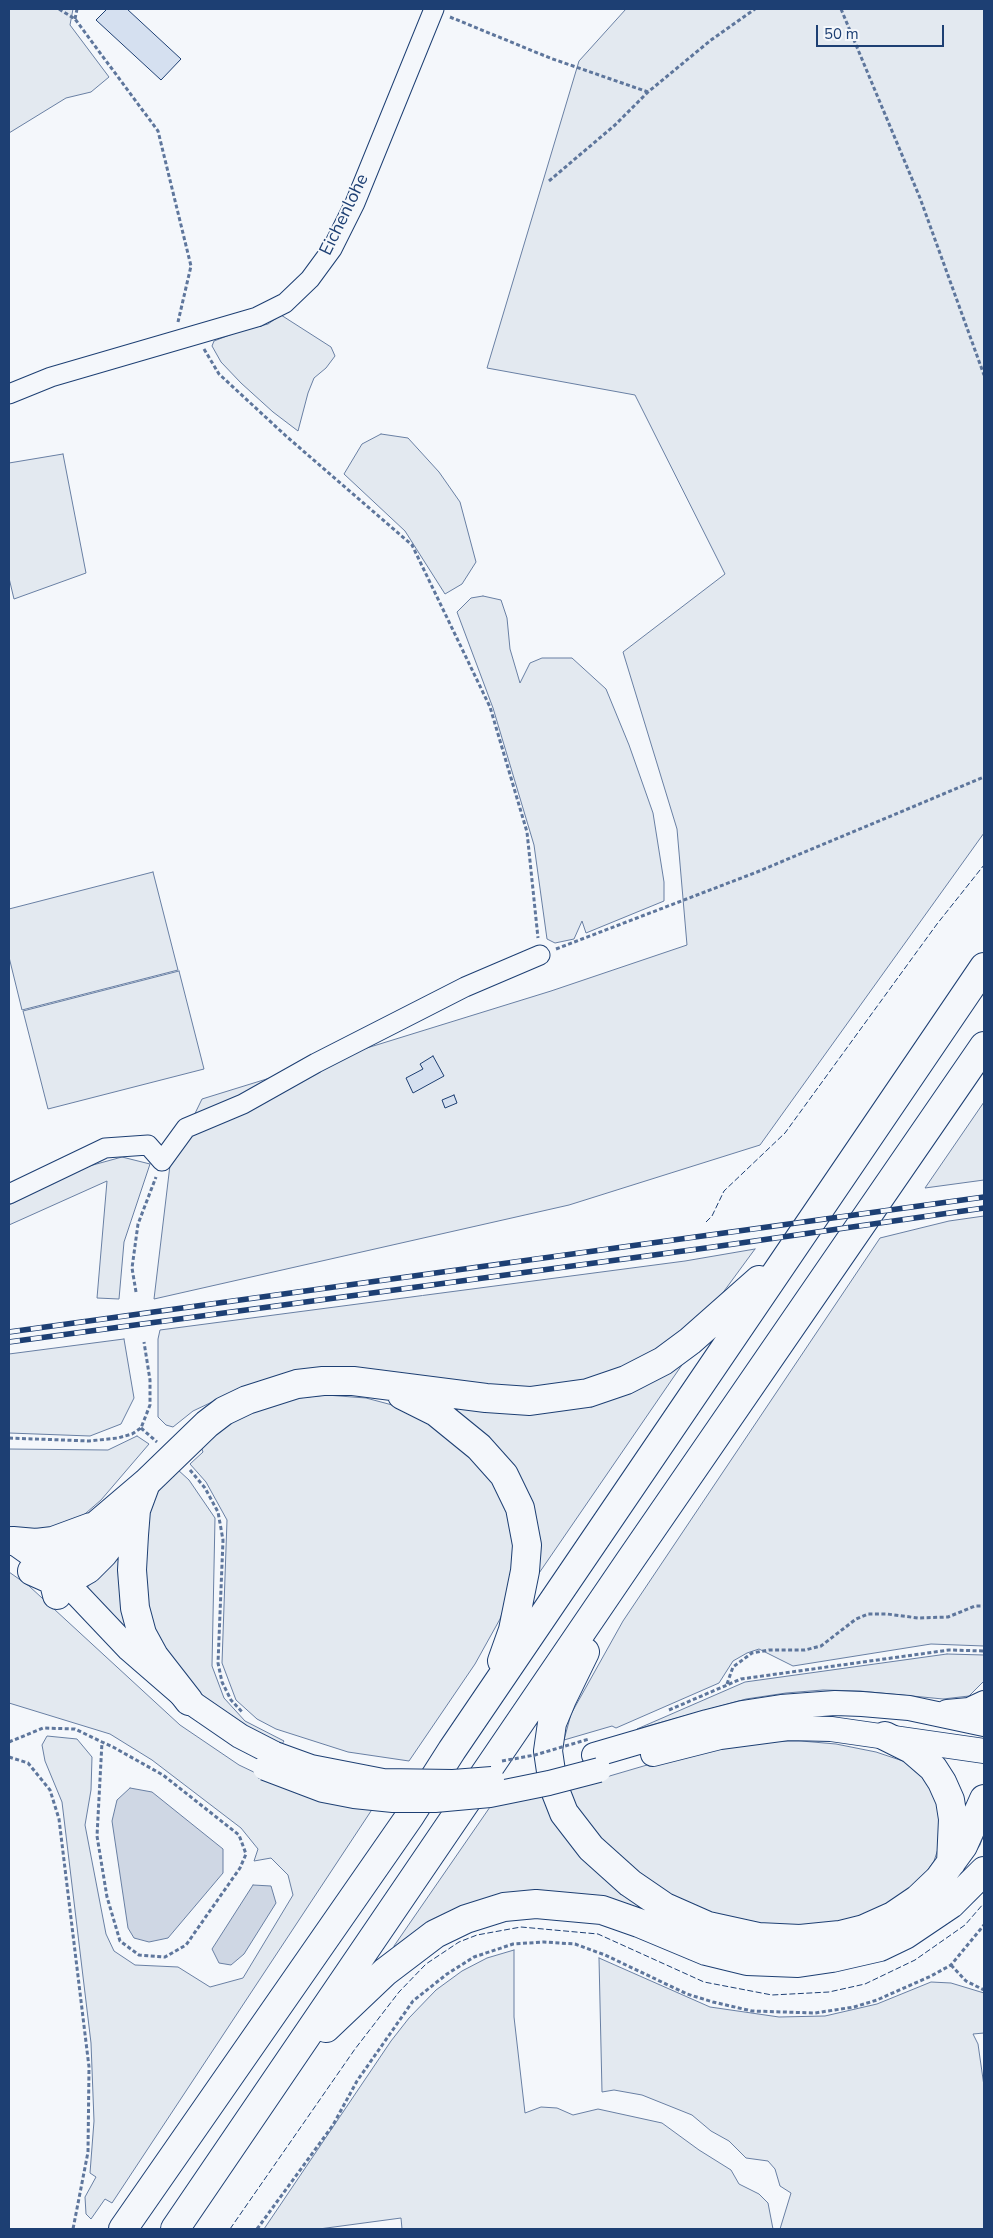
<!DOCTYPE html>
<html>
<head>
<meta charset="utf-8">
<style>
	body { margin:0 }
	#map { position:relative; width:993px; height:2238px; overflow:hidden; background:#f4f7fb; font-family:"Nunito Sans",sans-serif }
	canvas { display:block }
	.frame { position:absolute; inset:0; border:10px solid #1d3f73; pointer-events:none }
	.scale { position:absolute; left:816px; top:25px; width:128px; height:22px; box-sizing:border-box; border:2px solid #1d3f73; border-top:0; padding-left:6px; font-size:15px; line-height:18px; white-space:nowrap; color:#1d3f73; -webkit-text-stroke:4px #f4f7fb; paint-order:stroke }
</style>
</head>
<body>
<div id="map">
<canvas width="993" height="2238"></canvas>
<div class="frame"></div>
<div class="scale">50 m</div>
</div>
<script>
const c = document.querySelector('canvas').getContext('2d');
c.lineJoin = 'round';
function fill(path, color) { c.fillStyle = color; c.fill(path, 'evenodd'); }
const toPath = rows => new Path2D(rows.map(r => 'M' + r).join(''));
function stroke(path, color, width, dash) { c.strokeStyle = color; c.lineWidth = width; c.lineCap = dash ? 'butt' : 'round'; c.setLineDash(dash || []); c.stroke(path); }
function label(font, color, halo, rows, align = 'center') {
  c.font = font + ' "Nunito Sans",sans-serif'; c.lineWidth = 4; c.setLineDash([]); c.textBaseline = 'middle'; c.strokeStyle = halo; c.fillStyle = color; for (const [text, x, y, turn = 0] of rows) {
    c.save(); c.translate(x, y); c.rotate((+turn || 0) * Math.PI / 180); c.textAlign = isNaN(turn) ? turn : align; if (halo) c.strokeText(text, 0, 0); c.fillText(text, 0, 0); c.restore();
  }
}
const green = toPath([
	[9,9,73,9,70,25,109,77,91,92,66,98,9,133,9,9],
	[626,9,984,9,984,833,760,1145,569,1205,154,1299,170,1165,202,1099,551,991,687,945,677,829,623,652,725,574,635,395,487,368,579,61,626,9],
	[281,315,331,347,335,356,326,368,314,378,308,393,298,431,273,412,241,383,221,362,212,346,214,341,240,331,268,324,281,315],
	[381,434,408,438,439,472,460,502,476,562,462,584,445,594,405,531,344,474,362,444,381,434],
	[63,454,86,573,14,599,9,578,9,463,63,454],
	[483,596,501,600,507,618,510,649,520,683,530,663,542,658,572,658,606,689,629,745,653,813,664,882,664,901,586,933,582,921,574,939,555,943,547,939,534,845,493,708,457,612,471,598,483,596],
	[153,872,178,970,22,1010,9,957,9,909,153,872],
	[179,971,204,1069,48,1109,23,1011,179,971],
	[984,1102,984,1180,925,1188,984,1102],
	[122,1157,150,1164,124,1242,119,1299,97,1298,107,1181,9,1225,9,1205,82,1168,122,1157],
	[984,1216,984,1646,931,1644,793,1666,759,1649,747,1653,733,1661,719,1683,616,1728,612,1726,564,1740,571,1714,623,1621,880,1238,949,1221,984,1216],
	[755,1249,719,1298,662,1353,577,1389,248,1385,193,1411,173,1427,166,1425,158,1417,158,1339,160,1330,685,1261,755,1249],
	[124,1339,134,1398,121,1424,90,1436,9,1433,9,1354,124,1339],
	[686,1359,535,1579,534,1521,439,1398,480,1408,686,1359],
	[326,1395,366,1398,396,1406,431,1421,481,1463,504,1499,517,1535,513,1584,500,1619,475,1664,409,1761,348,1752,276,1729,257,1719,236,1700,222,1663,227,1520,206,1482,190,1464,203,1452,201,1447,223,1428,253,1411,289,1399,326,1395],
	[137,1436,149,1444,101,1500,71,1526,45,1533,9,1529,9,1449,108,1450,137,1436],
	[177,1469,189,1480,215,1518,212,1666,224,1698,245,1721,284,1741,282,1744,240,1725,184,1682,145,1618,143,1526,155,1495,177,1469],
	[130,1537,149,1663,85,1590,130,1537],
	[9,1572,29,1586,180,1725,239,1765,260,1775,258,1778,293,1790,373,1808,112,2203,105,2199,91,2219,86,2214,85,2197,96,2177,90,2173,94,2121,91,2043,62,1802,45,1761,42,1745,47,1736,77,1739,92,1757,91,1790,85,1825,106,1934,114,1951,135,1965,178,1967,210,1987,243,1978,293,1895,288,1875,271,1858,254,1861,258,1849,241,1828,152,1760,110,1734,9,1703,9,1572],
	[947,1654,984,1655,984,1681,969,1696,943,1699,860,1691,823,1690,786,1693,746,1699,637,1729,745,1682,947,1654],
	[762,1741,801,1741,836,1744,876,1752,909,1763,927,1777,940,1804,944,1831,934,1861,915,1888,885,1909,850,1924,754,1927,707,1915,655,1890,614,1859,562,1790,681,1755,762,1741],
	[544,1795,572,1834,600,1868,629,1894,690,1927,719,1938,752,1945,824,1945,882,1931,920,1908,952,1876,976,1840,984,1820,984,1834,980,1845,954,1884,918,1917,875,1939,830,1950,762,1951,709,1941,654,1916,626,1906,592,1898,551,1892,510,1895,469,1905,437,1920,395,1951,394,1946,490,1807,544,1795],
	[514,1950,514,2017,525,2113,541,2107,557,2108,573,2115,598,2109,662,2123,699,2150,731,2170,739,2184,759,2194,768,2203,773,2229,402,2229,401,2218,319,2229,264,2229,391,2041,409,2018,436,1990,462,1971,487,1958,514,1950],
	[599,1958,710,2007,779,2017,825,2016,877,2004,931,1982,951,1983,984,1993,984,2033,973,2034,978,2044,984,2086,984,2229,780,2229,791,2193,780,2186,775,2169,768,2161,746,2158,729,2141,711,2131,692,2115,642,2095,614,2090,602,2092,599,1958]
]);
fill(green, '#e3e9f0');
stroke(green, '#687fa3', 1);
const water = toPath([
	[130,1788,152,1792,223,1849,223,1873,168,1938,149,1942,134,1938,128,1928,112,1821,117,1800,130,1788],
	[253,1885,271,1886,276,1903,244,1954,231,1965,219,1963,212,1949,253,1885]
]);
fill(water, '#cfd7e4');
stroke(water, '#687fa3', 1);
const building = toPath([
	[107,9,127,9,181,59,161,80,96,20,107,9],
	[433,1056,444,1076,413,1093,406,1078,423,1069,420,1064,433,1056],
	[454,1095,457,1103,445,1108,442,1100,454,1095]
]);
fill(building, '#d5e0f0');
stroke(building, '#1d3f73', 1);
const minor = toPath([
	[9,394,51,377,257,317,285,303,310,279,332,249,355,203,434,9],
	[9,1194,105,1148,148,1145,162,1161,186,1128,243,1104,316,1063,465,987,540,955]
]);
const major = toPath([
	[9,1539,57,1573,129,1649,189,1701,240,1736,275,1754],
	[947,1712,969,1710,984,1703],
	[653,1754,720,1737,788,1728,831,1729,984,1751],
	[594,1755,707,1722,742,1713,781,1707,835,1703,862,1704,909,1708,984,1724]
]);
const highway = toPath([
	[402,1395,436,1412,479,1447,504,1475,520,1508,527,1545,525,1571,513,1630,502,1661],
	[146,1483,136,1510,134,1535,132,1570,135,1608,142,1634,154,1656,189,1701],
	[13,1541,36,1543,53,1541,91,1527],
	[32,1571,50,1579,64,1581,74,1577,88,1569,103,1554,136,1510],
	[57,1595,55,1587,57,1573,69,1554,99,1523,146,1483,207,1424,224,1411,247,1400,297,1384,323,1381,353,1381,486,1398,530,1401,588,1393,626,1380,663,1361,690,1341,759,1280],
	[585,1652,562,1699,552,1723,548,1751,553,1785,564,1813,591,1848,630,1883,665,1907,708,1926,758,1937,800,1939,840,1935,864,1929,893,1916,918,1899,939,1879,963,1846,984,1799],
	[885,1736,911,1749,933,1768,942,1782,950,1800,953,1819,951,1863],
	[326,2028,385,1972,435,1934,466,1919,504,1907,536,1904,602,1910,639,1923,706,1951,747,1961,798,1963,832,1958,880,1947,905,1935,951,1904,984,1871],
	[123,2229,410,1816,452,1750,984,967],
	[175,2229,629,1562,984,1046]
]);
stroke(minor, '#1d3f73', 21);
stroke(major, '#1d3f73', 26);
stroke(highway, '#1d3f73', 30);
stroke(toPath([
	[59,9,75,19,158,131,191,266,178,322],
	[841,9,920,198,984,375],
	[450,17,550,58,648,92],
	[75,19,77,9],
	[549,181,615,125,648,92,711,40,755,9],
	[204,349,219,374,286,436,412,545,490,707,527,832,538,938],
	[556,949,757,872,984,777],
	[136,1292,132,1268,138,1224,156,1177],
	[141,1428,157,1442],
	[9,1438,89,1441,118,1438,132,1434,141,1428,150,1405,150,1380,144,1342],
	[190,1470,205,1488,218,1512,223,1540,218,1663,222,1682,231,1700,243,1713],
	[727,1684,733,1667,752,1653,769,1650,805,1650,821,1646,856,1619,868,1614,887,1614,918,1618,948,1617,975,1606,984,1606],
	[669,1710,741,1679,949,1650,984,1651],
	[9,1742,43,1728,75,1729,102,1742,113,1747,163,1775,239,1835,246,1854,240,1868,186,1945,165,1957,139,1955,120,1941,107,1897,97,1836,102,1742],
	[9,1757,28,1763,50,1790,59,1819,89,2067,88,2152,73,2229],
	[951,1965,966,1981,984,1990],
	[257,2229,333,2125,357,2081,413,2001,447,1974,474,1957,513,1944,544,1942,575,1944,605,1955,687,1994,713,2002,752,2011,815,2013,854,2007,877,2000,931,1976,951,1965,984,1925]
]), '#5e769c', 3, [4, 2.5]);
stroke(minor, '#f4f7fb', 19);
stroke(major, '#f4f7fb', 24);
stroke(highway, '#f4f7fb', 28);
const rail = toPath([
	[9,1332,984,1197],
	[9,1342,713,1247,984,1208]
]);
stroke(rail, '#1d3f73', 5.5);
stroke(rail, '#f4f7fb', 4, [11]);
const majorBridge = toPath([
	[275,1754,311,1767,383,1781,453,1782,492,1779],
	[265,1768,323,1790,354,1796,393,1800,435,1800,490,1795,549,1783,599,1770]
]);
stroke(majorBridge, '#1d3f73', 26, []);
stroke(toPath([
	[502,1761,535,1755,589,1739]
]), '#5e769c', 3, [4, 2.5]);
stroke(majorBridge, '#f4f7fb', 24);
stroke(toPath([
	[706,1222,712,1216,724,1191,785,1133,937,924,984,865],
	[230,2229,355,2049,399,1992,426,1964,459,1942,477,1935,521,1927,598,1934,704,1982,772,1995,829,1992,865,1984,915,1960,965,1925,984,1903]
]), '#1d3f73', 1, [6, 2.5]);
label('18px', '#1d3f73', '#f4f7fb', [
	["Eichenlohe",345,215,-64]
]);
</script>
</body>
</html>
